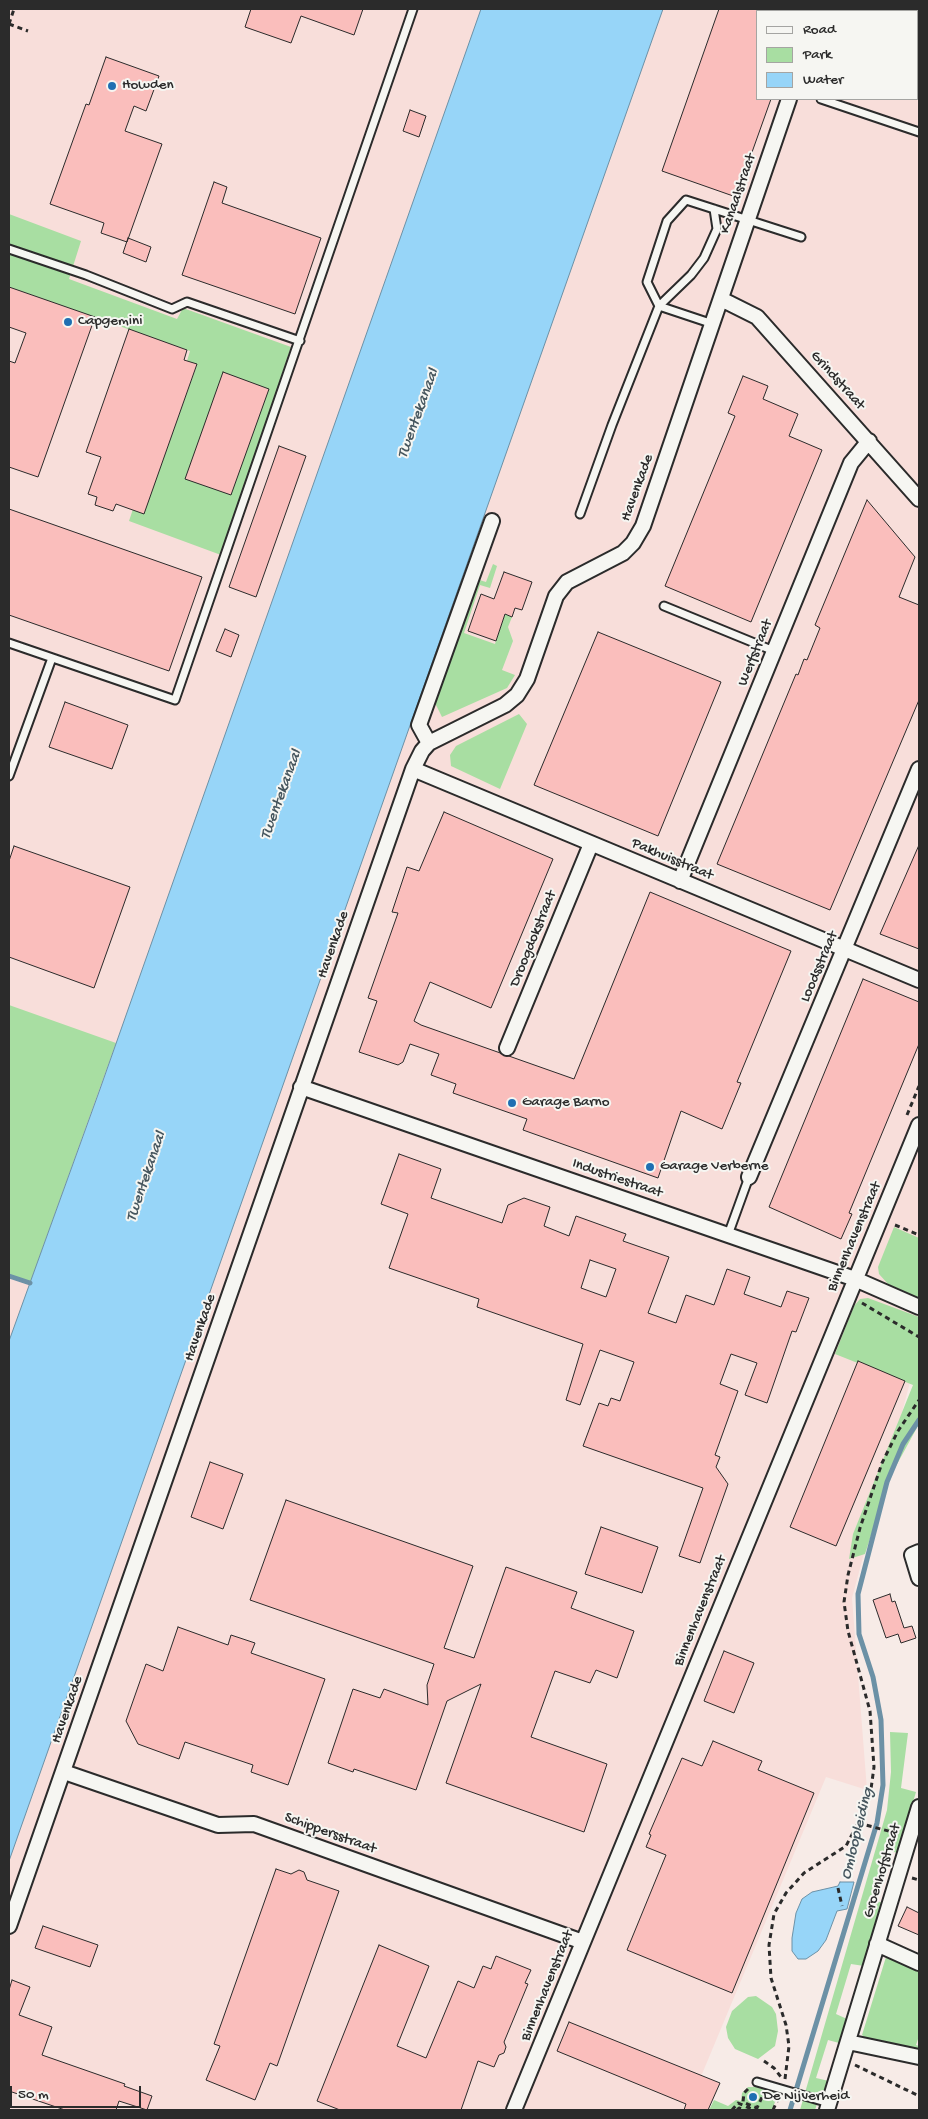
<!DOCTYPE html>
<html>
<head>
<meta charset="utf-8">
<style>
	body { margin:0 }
	#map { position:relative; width:928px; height:2119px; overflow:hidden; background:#f7ebe7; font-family:"Gochi Hand",sans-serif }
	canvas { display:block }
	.frame { position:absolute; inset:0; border:10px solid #2b2b2b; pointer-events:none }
	.legend { position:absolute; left:756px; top:10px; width:162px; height:90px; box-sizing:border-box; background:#f6f6f2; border:1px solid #a5a5a2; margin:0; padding:6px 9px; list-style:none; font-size:15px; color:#2b2b2b }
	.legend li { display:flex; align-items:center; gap:10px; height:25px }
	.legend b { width:25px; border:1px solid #a5a5a2 }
	.scale { position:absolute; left:10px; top:2086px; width:131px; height:22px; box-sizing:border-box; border:2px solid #2b2b2b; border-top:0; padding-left:6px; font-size:15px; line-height:18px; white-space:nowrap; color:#2b2b2b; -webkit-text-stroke:4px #f6f6f2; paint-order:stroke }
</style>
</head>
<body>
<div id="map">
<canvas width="928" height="2119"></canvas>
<div class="frame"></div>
<ul class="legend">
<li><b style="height:6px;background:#f6f6f2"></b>Road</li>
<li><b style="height:14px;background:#a8dea2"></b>Park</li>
<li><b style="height:14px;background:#97d5f8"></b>Water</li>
</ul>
<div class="scale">50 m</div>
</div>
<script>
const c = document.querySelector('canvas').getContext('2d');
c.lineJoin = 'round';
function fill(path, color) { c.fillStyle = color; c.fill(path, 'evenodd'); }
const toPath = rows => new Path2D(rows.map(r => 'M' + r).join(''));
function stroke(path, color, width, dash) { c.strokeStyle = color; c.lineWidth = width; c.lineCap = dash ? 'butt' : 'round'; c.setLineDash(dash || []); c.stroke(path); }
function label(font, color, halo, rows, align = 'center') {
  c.font = font + ' "Gochi Hand",sans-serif'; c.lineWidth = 4; c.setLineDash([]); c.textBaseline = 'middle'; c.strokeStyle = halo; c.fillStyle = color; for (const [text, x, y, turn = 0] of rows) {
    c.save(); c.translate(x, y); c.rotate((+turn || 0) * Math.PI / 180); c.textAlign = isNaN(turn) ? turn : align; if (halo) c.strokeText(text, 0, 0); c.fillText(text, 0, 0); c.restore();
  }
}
fill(toPath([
	[9,9,919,9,919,1358,916,1360,852,1598,867,1790,826,1777,687,2110,9,2110],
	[757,11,917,11,917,99,757,99]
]), '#f8deda');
fill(toPath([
	[9,214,81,241,69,279,177,319,183,308,291,347,221,555,129,521,133,509,144,513,197,365,187,361,190,351,9,287],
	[493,564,497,566,490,588,480,585,464,633,495,644,505,614,512,617,508,627,513,641,502,670,515,675,507,688,442,717,431,695,473,578,486,582],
	[519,714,527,724,500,789,451,766,450,755,456,746],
	[9,1005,116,1043,30,1283,9,1276],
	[894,1227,919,1238,919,1298,888,1284,879,1274,878,1267],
	[868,1298,919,1317,919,1424,890,1477,865,1554,849,1559,853,1534,913,1385,835,1354,854,1306,860,1299],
	[890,1732,908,1733,901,1788,916,1792,898,1853,886,1850,871,1899,883,1903,864,1966,851,1964,836,2014,847,2019,839,2043,828,2040,816,2078,829,2081,824,2096,817,2104,815,2110,800,2110,887,1810,891,1772],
	[889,1956,919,1969,919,2036,916,2045,919,2046,919,2051,867,2039,862,2035,886,1957],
	[756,1996,772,2007,776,2014,778,2031,775,2046,758,2059,735,2049,728,2038,726,2027,732,2011,748,1997],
	[748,2087,756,2087,778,2094,772,2110,709,2110,714,2100,728,2106,736,2100,741,2101,742,2093]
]), '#a8dea2');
const water = toPath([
	[481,9,663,9,9,1861,9,1341,100,1089,481,9],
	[840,1882,854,1882,847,1909,837,1911,826,1940,818,1951,806,1959,798,1959,792,1951,792,1938,796,1913,802,1899,812,1892,838,1886,840,1882]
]);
fill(water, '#97d5f8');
stroke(water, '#6c91a6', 1);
stroke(toPath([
	[9,1276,30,1283],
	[790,2110,877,1823,883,1785,881,1720,873,1677,859,1634,858,1594,887,1482,903,1444,919,1420]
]), '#6c91a6', 5);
const building = toPath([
	[251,9,363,9,354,35,301,16,291,43,245,27,251,9],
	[719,9,757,9,757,99,771,99,736,197,662,171,719,9],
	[106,57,159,76,146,111,134,106,125,131,162,144,127,242,101,233,104,223,50,204,86,104,89,105,106,57],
	[410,110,426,116,419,137,403,131,410,110],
	[214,182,227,187,222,203,321,238,295,314,182,275,214,182],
	[128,238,151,247,146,262,123,253,128,238],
	[9,287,95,317,38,477,9,467,9,361,15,363,26,333,9,327,9,287],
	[129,329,187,350,184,360,197,364,144,514,116,504,113,511,95,505,97,497,88,494,101,457,86,452,129,329],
	[223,372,269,389,231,495,185,479,223,372],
	[743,376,768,386,763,399,798,414,789,436,822,450,751,622,665,586,735,416,728,413,743,376],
	[279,446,306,456,256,597,229,587,279,446],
	[867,500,915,557,899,597,919,605,919,700,830,910,717,864,796,674,798,675,804,659,807,660,820,628,815,625,867,500],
	[9,509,202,577,169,671,9,615,9,509],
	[504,572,532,582,522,610,515,608,512,617,505,614,496,641,468,631,481,594,494,599,504,572],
	[225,629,239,635,231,657,216,651,225,629],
	[598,632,721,682,658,836,534,785,598,632],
	[65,702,128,725,112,769,49,747,65,702],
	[444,812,553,859,491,1008,430,982,414,1021,421,1025,574,1079,650,892,791,951,737,1082,741,1083,722,1129,681,1111,658,1178,523,1130,527,1119,453,1093,456,1084,431,1075,439,1054,410,1044,403,1062,398,1065,359,1052,377,1001,368,998,398,913,392,912,407,867,419,871,444,812],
	[919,845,919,949,880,934,919,845],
	[14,846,130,887,94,988,9,957,9,861,14,846],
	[863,979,919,1002,919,1044,849,1213,852,1214,841,1239,769,1207,863,979],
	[399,1154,441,1169,431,1198,502,1223,508,1205,524,1198,550,1207,544,1226,569,1236,576,1216,626,1234,623,1241,669,1257,648,1313,676,1323,686,1295,714,1305,727,1269,750,1277,744,1294,781,1307,787,1291,809,1298,796,1332,792,1331,767,1403,745,1395,757,1363,731,1354,720,1384,738,1391,715,1455,720,1457,716,1467,728,1484,700,1563,679,1556,703,1488,583,1446,599,1403,608,1406,611,1398,620,1401,634,1362,600,1350,580,1405,566,1400,583,1344,477,1307,479,1299,389,1268,408,1214,381,1204,399,1154],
	[590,1260,616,1269,606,1297,581,1288,590,1260],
	[858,1361,905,1381,836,1546,790,1527,858,1361],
	[210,1462,243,1474,223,1529,191,1517,210,1462],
	[286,1500,473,1566,444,1648,474,1658,506,1567,577,1592,571,1608,634,1631,617,1678,596,1670,590,1683,555,1671,531,1737,607,1764,584,1832,446,1783,481,1684,447,1701,416,1790,354,1769,353,1772,328,1763,353,1689,380,1698,384,1689,428,1705,427,1685,434,1664,250,1600,286,1500],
	[601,1527,658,1547,642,1593,585,1574,601,1527],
	[890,1594,892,1602,895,1601,904,1628,912,1626,916,1638,901,1643,898,1634,886,1638,873,1600,890,1594],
	[178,1627,228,1645,231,1635,255,1643,251,1653,325,1679,288,1785,251,1772,253,1765,185,1742,179,1759,138,1744,126,1721,146,1664,163,1671,178,1627],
	[724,1651,754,1663,734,1713,704,1701,724,1651],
	[713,1741,762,1761,758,1770,814,1793,732,1993,627,1950,666,1855,646,1847,651,1835,649,1834,682,1758,702,1766,713,1741],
	[276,1869,291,1874,299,1870,304,1872,307,1880,339,1891,277,2066,270,2063,255,2100,206,2080,220,2046,214,2044,276,1869],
	[907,1907,919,1913,919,1935,898,1926,907,1907],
	[43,1926,98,1945,90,1967,35,1948,43,1926],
	[379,1945,429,1966,397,2046,426,2058,458,1981,474,1988,483,1966,491,1969,496,1956,531,1970,525,1983,528,1984,504,2042,506,2047,504,2053,499,2055,494,2067,478,2061,461,2110,340,2110,317,2101,379,1945],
	[12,1980,30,1987,19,2015,52,2027,42,2055,125,2084,124,2086,152,2096,147,2110,119,2101,116,2110,65,2110,9,2091,9,1990,12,1980],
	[569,2022,720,2083,708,2110,684,2110,686,2104,557,2051,569,2022]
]);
fill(building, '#fabebc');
stroke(building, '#2b2b2b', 1);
const service = toPath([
	[872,9,890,11],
	[864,11,865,9],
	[917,21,919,22],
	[821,99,919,132],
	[9,249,86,275,172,309,187,302,300,341],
	[713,324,659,306,691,275,704,258,717,229,714,209],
	[580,514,612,425,659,306,647,282,667,221,686,200,801,237],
	[664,606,774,651],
	[9,643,175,700,413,9],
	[9,776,52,658],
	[728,1235,749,1177],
	[757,2082,829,2103]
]);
const minor = toPath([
	[818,11,819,9],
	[721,299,757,317,919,499],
	[429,743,419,725,492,521],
	[413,769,919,980],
	[680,881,851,463,869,441],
	[507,1048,591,844],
	[301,1087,855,1279,919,1307],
	[749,1177,919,769],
	[919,1552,912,1555,919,1578],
	[64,1772,218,1825,254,1824,583,1942],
	[9,1926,413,769,422,751,429,743,505,705,517,695,527,679,556,596,567,582,623,553,633,543,643,526,789,99],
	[877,1944,919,1963],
	[848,2042,919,2057],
	[514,2110,919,1125],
	[827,2110,919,1807]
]);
stroke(service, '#2b2b2b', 11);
stroke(minor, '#2b2b2b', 18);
stroke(toPath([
	[9,24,28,31],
	[9,24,14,9],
	[907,1115,919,1086],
	[895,1225,919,1235],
	[862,1303,919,1337],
	[858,1823,896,1833],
	[912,1878,919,1880],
	[838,1888,842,1906],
	[764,2061,774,2068,781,2077],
	[855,2065,919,2096],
	[785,2079,789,2046,786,2025,771,1978,769,1945,774,1914,786,1893,804,1873,846,1846,858,1823,871,1789,874,1767,870,1711,848,1631,844,1602,848,1575,860,1528,882,1463,898,1431,919,1400],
	[748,2089,744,2093,743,2102,757,2108],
	[732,2110,738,2103,754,2110],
	[737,2110,739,2108,745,2110],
	[756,2110,763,2095],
	[773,2110,778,2099]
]), '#2b2b2b', 3, [5, 4]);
stroke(service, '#f6f6f2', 7);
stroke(minor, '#f6f6f2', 14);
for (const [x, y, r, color] of [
	[112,86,5,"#1f6fb2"],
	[68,322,5,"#1f6fb2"],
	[512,1103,5,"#1f6fb2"],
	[650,1167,5,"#1f6fb2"],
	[753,2097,5,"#1f6fb2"]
]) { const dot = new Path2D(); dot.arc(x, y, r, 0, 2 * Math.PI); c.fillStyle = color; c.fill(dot); stroke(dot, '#f6f6f2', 2); }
label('15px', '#2b2b2b', '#f6f6f2', [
	["Howden",122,86],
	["Capgemini",78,322],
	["Garage Barno",522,1103],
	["Garage Verberne",660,1167],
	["De Nijverheid",763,2097]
], 'left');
label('15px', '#2b2b2b', '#f6f6f2', [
	["Kanaalstraat",739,194,-71],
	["Grindstraat",837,381,48],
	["Havenkade",638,488,-70],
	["Werfstraat",756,653,-68],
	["Pakhuisstraat",672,860,23],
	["Droogdokstraat",534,939,-68],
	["Havenkade",334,945,-71],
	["Loodsstraat",820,967,-67],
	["Industriestraat",617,1179,19],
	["Binnenhavenstraat",855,1237,-67],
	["Havenkade",201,1328,-71],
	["Binnenhavenstraat",701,1611,-68],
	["Havenkade",68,1710,-71],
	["Schippersstraat",330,1834,20],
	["Groenhofstraat",883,1871,-73],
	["Binnenhavenstraat",548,1986,-68]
]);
label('italic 16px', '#46565e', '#f6f6f2', [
	["Twentekanaal",419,414,-70],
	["Twentekanaal",282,795,-70],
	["Twentekanaal",147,1177,-71],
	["Omloopleiding",858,1834,-76]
]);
</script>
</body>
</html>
